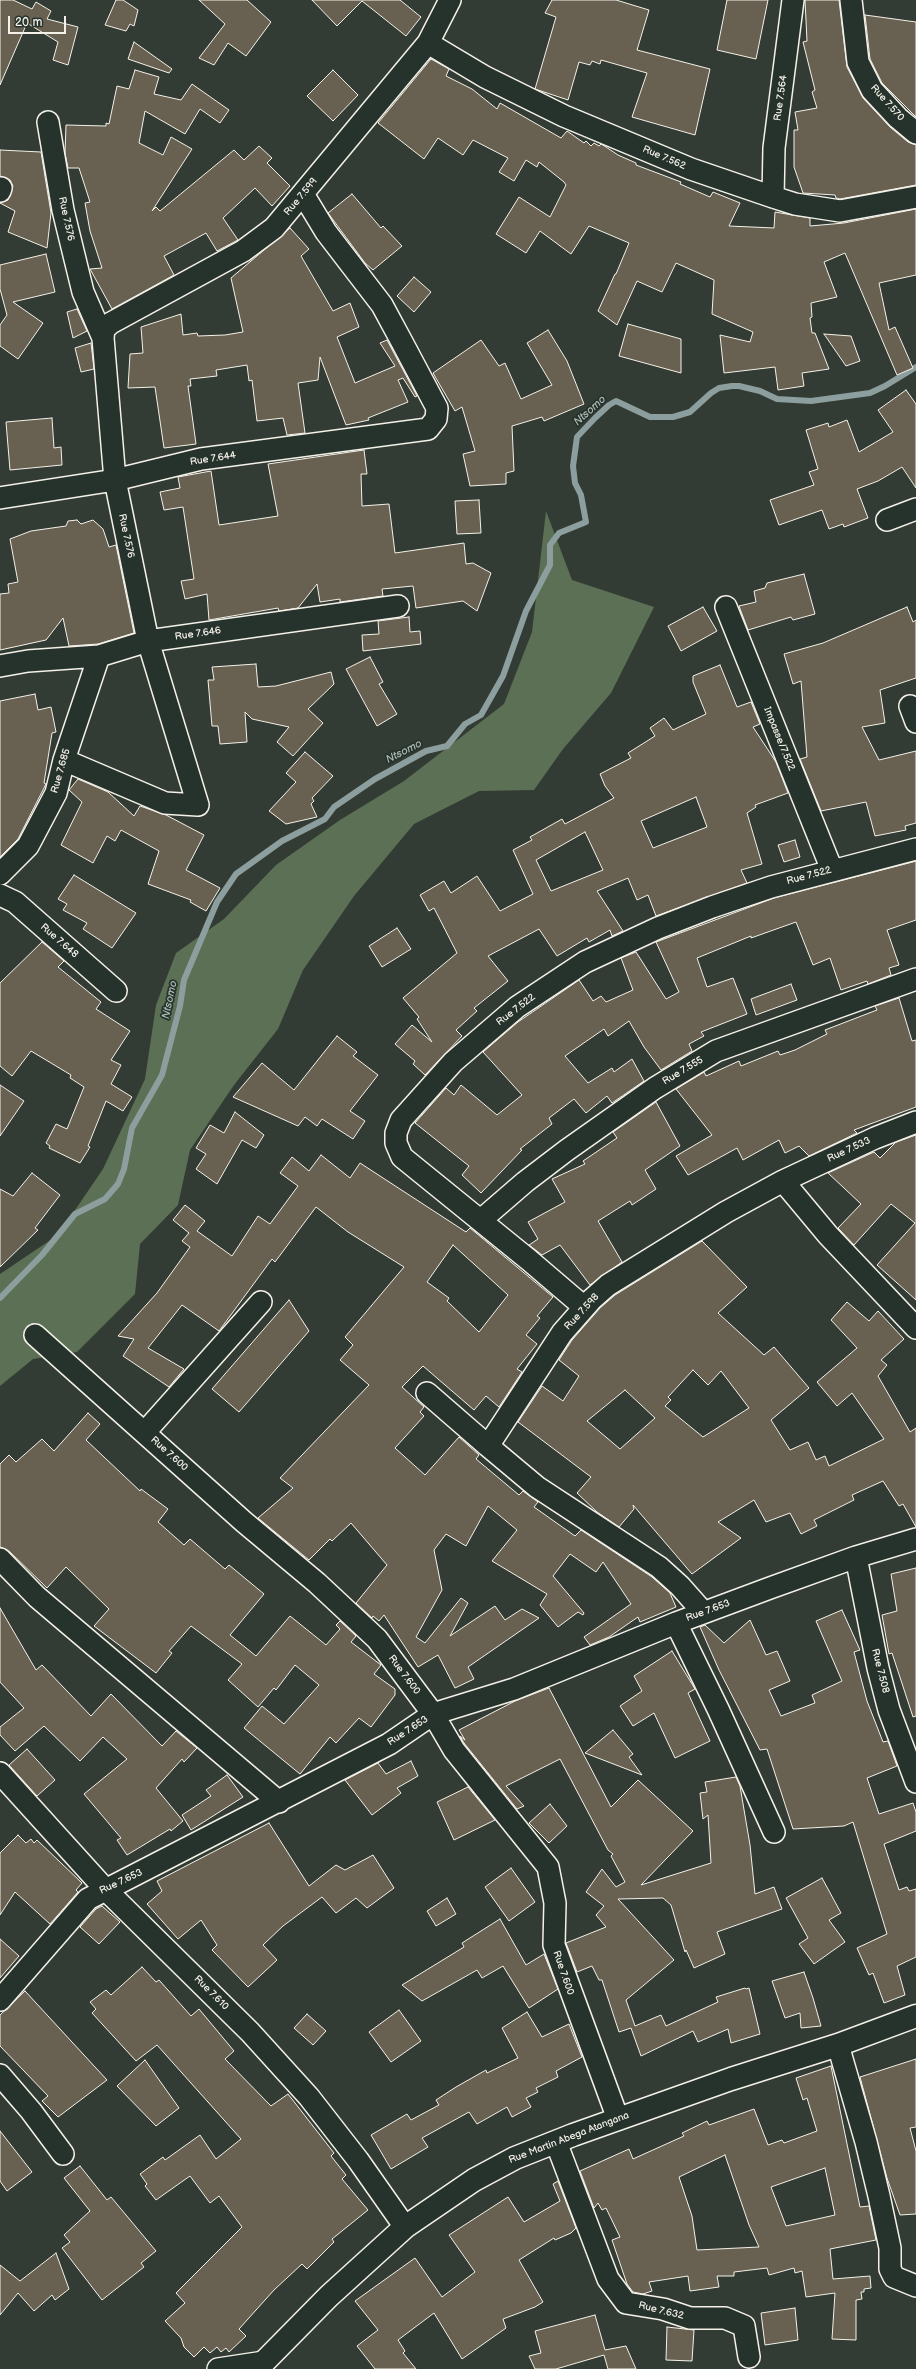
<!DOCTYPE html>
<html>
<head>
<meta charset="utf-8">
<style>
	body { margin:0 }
	#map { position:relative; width:916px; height:2369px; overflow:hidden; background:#333c34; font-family:"Balsamiq Sans",sans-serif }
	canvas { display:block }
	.scale { position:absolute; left:8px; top:16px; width:58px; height:18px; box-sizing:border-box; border:2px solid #f4f1e8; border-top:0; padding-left:5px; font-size:12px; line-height:14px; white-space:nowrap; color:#f4f1e8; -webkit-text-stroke:3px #26332d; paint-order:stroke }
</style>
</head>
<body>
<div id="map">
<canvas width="916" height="2369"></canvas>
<div class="scale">20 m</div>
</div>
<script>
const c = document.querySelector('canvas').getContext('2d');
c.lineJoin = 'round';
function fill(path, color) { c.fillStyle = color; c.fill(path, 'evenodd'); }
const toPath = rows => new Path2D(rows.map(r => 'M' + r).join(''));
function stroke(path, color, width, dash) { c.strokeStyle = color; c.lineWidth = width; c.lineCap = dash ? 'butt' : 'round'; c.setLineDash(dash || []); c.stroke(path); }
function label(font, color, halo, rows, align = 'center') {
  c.font = font + ' "Balsamiq Sans",sans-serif'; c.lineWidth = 3.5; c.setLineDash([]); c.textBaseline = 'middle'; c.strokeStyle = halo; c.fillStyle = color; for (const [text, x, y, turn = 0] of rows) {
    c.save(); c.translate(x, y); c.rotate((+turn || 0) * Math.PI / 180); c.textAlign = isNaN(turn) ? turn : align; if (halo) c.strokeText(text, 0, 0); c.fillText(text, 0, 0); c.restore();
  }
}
fill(toPath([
	[546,511,572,580,654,607,611,693,563,749,534,790,479,791,414,824,354,896,303,970,278,1029,234,1085,190,1150,178,1205,140,1244,135,1294,77,1352,33,1359,0,1386,0,1274,58,1235,103,1169,145,1079,156,1005,176,953,224,919,276,865,340,820,404,781,504,704,532,632]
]), '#5b7054');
stroke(toPath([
	[0,1298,42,1255,75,1214,105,1199,118,1184,124,1169,132,1128,162,1075,180,1006,184,980,217,902,236,874,282,841,325,819,334,807,375,779,426,751,447,746,465,724,481,715,503,676,526,611,550,565,550,545,559,533,586,522,581,495,575,483,573,466,577,437,595,418,609,405,616,401,650,417,673,417,690,412,711,393,719,388,732,386,739,386,760,391,777,399,811,401,870,393,885,386,916,367]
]), '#8c9f9e', 6);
const building = toPath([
	[0,0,13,0,32,9,36,2,51,11,47,19,78,27,68,65,53,60,58,42,27,23,0,85,0,0],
	[116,0,123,0,138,10,134,26,130,24,126,31,105,25,116,0],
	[199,0,247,0,271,22,246,56,228,43,214,65,199,58,225,24,199,0],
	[312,0,400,0,421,17,406,36,362,1,337,26,312,0],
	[552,0,616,0,649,10,637,50,710,69,695,135,632,117,647,73,601,60,600,64,592,61,590,65,579,62,568,100,535,89,556,17,545,13,552,0],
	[727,0,768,0,756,59,717,50,727,0],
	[805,0,839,0,847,67,863,98,890,127,908,142,916,145,916,185,840,199,836,198,835,195,803,193,794,167,794,130,798,130,795,112,817,108,812,92,815,90,803,42,807,41,805,0],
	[865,15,916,22,916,117,882,83,870,59,865,15],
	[134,42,172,69,169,73,128,59,134,42],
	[431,59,449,69,446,76,472,89,497,109,500,103,561,138,567,131,584,143,586,141,591,146,594,143,599,146,601,144,606,147,618,155,636,163,636,165,681,182,680,184,710,197,713,192,740,203,729,226,774,228,775,212,810,218,810,226,844,223,916,209,916,275,879,283,889,330,895,327,913,368,897,375,845,253,824,262,837,297,811,303,812,317,810,318,812,333,815,333,829,369,802,373,804,386,778,390,775,367,724,373,720,335,750,342,753,332,712,314,714,280,676,263,662,292,637,281,617,325,598,311,615,274,616,274,629,243,589,226,571,254,540,231,526,253,496,234,519,197,550,217,566,185,564,182,539,162,537,167,526,160,514,181,499,172,508,158,473,140,463,155,438,138,424,159,378,123,431,59],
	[135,70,159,77,154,94,181,100,192,84,229,110,220,123,200,109,185,134,145,111,139,143,163,155,171,137,192,149,152,211,156,207,160,211,234,150,244,160,259,146,272,158,267,163,290,186,272,206,255,188,223,218,238,240,217,251,206,233,164,256,174,275,112,309,90,269,102,268,90,231,85,203,90,202,79,168,68,168,65,153,66,125,106,126,106,123,109,124,117,86,129,89,135,70],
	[333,70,358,95,333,121,307,96,333,70],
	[0,150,41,152,51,213,47,248,8,232,15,211,0,203,8,200,13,186,10,180,0,176,0,150],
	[352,194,381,228,383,226,402,246,373,270,365,263,328,213,352,194],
	[290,228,309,249,301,256,333,311,350,303,359,327,337,337,355,383,395,366,380,343,387,340,417,396,415,397,403,378,398,380,408,402,368,418,369,420,346,425,320,357,318,380,298,383,305,433,287,435,283,418,257,421,252,380,249,381,247,365,216,370,217,376,190,379,191,386,188,386,196,444,164,448,155,387,128,388,130,354,143,353,141,327,181,314,183,335,197,333,198,336,225,335,243,332,231,278,290,228],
	[46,254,55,292,13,302,43,323,18,359,0,346,0,325,7,315,0,289,0,265,46,254],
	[414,277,431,292,414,312,397,296,414,277],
	[77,309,87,331,73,338,67,312,77,309],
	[628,324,681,339,681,373,619,356,628,324],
	[548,330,567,361,584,404,544,421,542,417,512,426,514,471,506,473,506,484,470,486,463,454,475,451,462,407,455,411,433,373,481,340,499,366,505,363,521,399,552,385,527,343,548,330],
	[824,334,851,336,860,361,846,366,824,334],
	[91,343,94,369,81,372,75,348,91,343],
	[906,390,916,404,916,488,902,467,878,481,857,489,868,518,844,527,843,524,829,529,822,510,779,525,770,500,814,485,809,472,818,469,806,430,828,423,829,427,847,420,859,452,893,432,878,410,906,390],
	[52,418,54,448,61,447,62,465,10,470,6,422,52,418],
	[364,450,367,474,361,474,362,506,389,504,395,553,464,543,466,564,473,563,491,573,477,611,463,601,416,608,413,586,382,589,383,596,340,602,340,599,320,602,317,584,298,608,279,611,278,608,209,620,207,594,185,599,181,581,194,579,183,507,164,510,160,492,180,488,178,477,211,471,219,525,278,516,268,464,364,450],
	[479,500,481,533,457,534,455,501,479,500],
	[77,520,81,524,93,520,103,529,109,547,116,545,134,633,98,644,69,646,63,618,46,640,0,650,0,594,9,593,8,584,18,582,10,539,31,531,66,526,68,521,77,520],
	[804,574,815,614,793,620,791,617,748,630,739,606,756,602,754,591,765,588,767,583,804,574],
	[703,607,717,631,681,651,668,626,703,607],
	[907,607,913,622,916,620,916,678,880,690,885,723,862,727,879,760,916,751,916,823,905,826,906,830,875,836,866,802,821,811,800,759,807,757,801,681,793,684,784,654,823,643,907,607],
	[409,617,410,632,420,631,421,644,363,651,362,635,379,634,378,621,409,617],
	[370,657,383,682,379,684,397,714,377,726,346,669,370,657],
	[256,664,258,687,276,686,331,672,334,684,308,709,323,723,293,756,277,742,289,727,252,719,245,712,247,742,220,744,218,726,212,726,208,680,214,680,212,667,256,664],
	[720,665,737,707,751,702,760,724,753,727,776,762,788,793,755,805,756,807,747,813,762,864,741,870,747,883,656,916,648,895,637,900,628,878,597,891,623,931,612,936,610,930,589,942,587,938,557,956,539,929,488,956,508,981,474,1008,477,1011,456,1030,462,1036,425,1075,413,1064,415,1061,395,1044,412,1025,432,1042,417,1019,419,1017,403,998,457,953,434,908,429,911,420,895,444,881,451,893,477,876,500,911,533,894,513,850,532,840,530,837,562,819,565,824,614,798,605,786,600,774,631,758,628,753,655,736,650,728,664,718,673,730,706,714,693,682,693,676,720,665],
	[696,797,707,827,653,848,641,821,696,797],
	[585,832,603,870,551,891,536,860,585,832],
	[35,694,38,710,51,707,56,732,52,733,44,783,46,784,18,839,0,857,0,701,35,694],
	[305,752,333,776,312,798,314,801,311,804,317,817,286,824,269,811,296,782,286,773,305,752],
	[78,779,108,792,134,816,140,806,166,815,204,835,186,870,220,888,206,911,190,902,191,900,148,884,159,851,121,830,115,841,107,836,93,863,61,845,82,802,69,790,78,779],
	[795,840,800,857,784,862,778,845,795,840],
	[916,861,916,920,887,930,899,965,889,968,891,975,868,984,867,981,841,990,830,958,813,965,796,922,751,938,751,936,697,958,707,987,733,978,747,1014,701,1032,704,1036,689,1044,692,1051,661,1070,644,1047,629,1021,608,1036,604,1029,565,1056,588,1083,612,1068,614,1072,632,1059,644,1081,612,1103,607,1096,586,1113,574,1099,549,1118,552,1124,520,1149,522,1150,481,1193,462,1175,469,1166,415,1123,446,1088,454,1095,461,1085,497,1115,522,1095,483,1052,518,1022,579,980,593,1001,601,996,606,1002,633,990,621,958,636,952,666,999,679,992,656,942,774,898,916,861],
	[74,875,136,913,112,948,83,929,87,923,63,910,67,904,58,899,74,875],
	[397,928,411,949,382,967,369,946,397,928],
	[42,942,64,961,58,967,101,1002,96,1009,130,1031,111,1060,121,1065,111,1084,132,1097,123,1111,106,1101,88,1146,90,1147,80,1163,49,1148,50,1146,46,1143,56,1124,67,1129,84,1087,70,1078,71,1075,31,1051,12,1076,0,1066,0,983,42,942],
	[791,984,797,1000,756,1015,751,999,791,984],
	[899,998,912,1041,916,1040,916,1107,854,1130,857,1133,809,1156,799,1146,785,1153,779,1140,743,1160,737,1148,688,1175,676,1156,712,1135,676,1089,704,1072,706,1076,739,1061,741,1066,778,1051,780,1055,795,1050,827,1034,825,1030,877,1010,875,1006,899,998],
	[337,1036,357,1052,353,1056,378,1075,350,1111,365,1121,353,1139,322,1119,317,1126,305,1117,298,1126,233,1097,262,1063,294,1090,337,1036],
	[0,1085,24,1101,0,1136,0,1085],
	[656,1102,680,1146,645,1170,656,1189,632,1205,630,1201,598,1221,622,1262,590,1285,560,1245,542,1255,529,1245,538,1239,528,1222,565,1202,552,1179,585,1164,583,1161,617,1138,613,1132,656,1102],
	[235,1112,264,1135,256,1148,242,1140,217,1184,196,1169,206,1154,196,1148,210,1125,224,1133,235,1112],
	[916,1135,916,1300,877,1265,915,1223,891,1204,854,1245,838,1228,861,1204,828,1173,874,1152,880,1158,896,1142,916,1135],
	[321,1155,350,1178,360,1163,466,1232,470,1228,553,1297,537,1316,540,1318,526,1335,537,1344,517,1369,522,1372,499,1407,486,1396,474,1410,423,1366,402,1387,424,1407,420,1412,424,1416,395,1448,425,1475,459,1437,479,1455,476,1459,519,1495,523,1491,538,1502,534,1507,575,1536,581,1530,652,1577,670,1593,676,1607,640,1622,638,1617,609,1637,590,1645,584,1637,631,1604,603,1562,596,1572,570,1554,553,1576,584,1613,583,1615,578,1612,558,1627,540,1605,547,1594,492,1561,517,1530,488,1506,466,1546,446,1534,434,1550,442,1590,416,1637,425,1643,461,1598,468,1603,450,1636,495,1606,505,1620,522,1609,539,1618,468,1667,474,1679,455,1688,438,1655,418,1667,384,1615,379,1621,373,1616,372,1618,356,1603,387,1565,351,1523,332,1541,330,1539,309,1560,258,1518,293,1488,280,1478,369,1385,340,1360,353,1345,345,1337,404,1267,348,1232,316,1207,275,1262,272,1259,219,1331,182,1305,148,1348,184,1369,169,1387,123,1356,134,1339,118,1336,157,1293,190,1247,182,1241,189,1233,173,1220,185,1205,205,1221,197,1231,232,1256,258,1216,270,1224,298,1186,280,1173,292,1157,309,1171,321,1155],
	[453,1245,508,1295,479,1332,447,1301,449,1298,427,1282,453,1245],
	[32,1173,60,1195,35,1228,38,1230,0,1267,0,1189,13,1196,32,1173],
	[702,1241,747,1287,718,1313,764,1355,774,1347,809,1388,771,1420,790,1450,808,1442,816,1460,825,1456,829,1466,884,1439,852,1393,837,1406,817,1382,857,1348,831,1320,847,1302,869,1321,878,1311,904,1339,881,1360,887,1365,878,1376,910,1432,916,1428,916,1527,903,1504,899,1506,883,1481,852,1495,854,1500,814,1520,817,1526,801,1534,790,1513,766,1522,754,1500,718,1522,741,1538,692,1574,633,1505,634,1509,619,1527,597,1512,577,1493,591,1477,518,1422,542,1386,563,1401,579,1376,559,1360,572,1340,600,1308,615,1295,702,1241],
	[693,1370,708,1385,721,1371,749,1408,703,1437,665,1406,671,1400,668,1397,693,1370],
	[625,1390,655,1418,620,1449,587,1421,625,1390],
	[289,1300,309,1331,239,1412,212,1389,289,1300],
	[88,1413,100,1424,86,1440,140,1491,141,1489,168,1509,158,1522,184,1545,190,1539,225,1569,229,1565,264,1594,230,1635,256,1656,290,1616,326,1645,340,1629,336,1625,340,1621,356,1636,351,1642,381,1665,374,1674,395,1689,395,1695,371,1727,359,1718,336,1743,330,1737,300,1774,244,1728,262,1706,284,1724,319,1685,295,1665,276,1690,274,1688,258,1707,228,1680,242,1664,191,1626,169,1651,172,1653,156,1673,94,1626,109,1609,66,1567,47,1588,9,1551,0,1547,0,1464,9,1455,16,1462,42,1439,54,1451,88,1413],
	[916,1568,916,1716,913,1717,892,1653,889,1654,882,1615,897,1611,891,1574,916,1568],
	[0,1608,36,1670,42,1665,91,1716,111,1694,162,1746,176,1731,197,1748,184,1762,182,1759,156,1788,183,1821,171,1831,170,1829,127,1855,117,1840,121,1838,84,1794,127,1759,103,1737,80,1761,44,1726,15,1751,0,1735,0,1727,24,1708,0,1682,0,1608],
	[842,1610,860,1650,854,1652,867,1701,883,1742,888,1741,897,1766,867,1778,879,1814,913,1803,916,1812,916,1831,884,1844,899,1890,907,1887,909,1891,916,1889,916,1957,897,1966,905,1995,884,2003,873,1973,869,1975,857,1948,887,1934,853,1822,844,1826,793,1829,767,1749,760,1750,719,1670,700,1627,705,1625,724,1643,750,1620,766,1655,777,1651,790,1681,769,1690,781,1716,815,1703,812,1695,842,1681,816,1621,842,1610],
	[672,1651,695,1689,688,1693,710,1741,675,1758,654,1713,633,1726,620,1706,642,1691,634,1676,672,1651],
	[549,1688,611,1807,638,1780,693,1831,641,1885,711,1863,708,1815,703,1819,700,1793,707,1792,705,1782,736,1777,740,1786,750,1845,755,1894,774,1887,782,1909,717,1932,725,1954,694,1968,686,1950,685,1952,671,1905,663,1898,618,1899,674,1960,626,2000,635,2026,661,2015,666,2026,718,2002,716,1997,745,1988,746,1989,749,1988,760,2034,731,2043,728,2029,698,2042,693,2031,641,2056,631,2028,619,2032,602,1980,599,1980,592,1966,577,1972,566,1943,606,1927,596,1915,604,1906,586,1892,602,1869,616,1887,625,1882,611,1856,613,1854,608,1850,560,1759,506,1786,524,1806,517,1809,464,1743,460,1736,465,1740,459,1730,515,1701,549,1688],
	[613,1730,633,1754,629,1757,642,1775,585,1753,613,1730],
	[27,1749,55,1780,37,1796,9,1765,27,1749],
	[411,1761,418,1776,397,1788,401,1793,372,1815,345,1780,378,1763,386,1774,411,1761],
	[227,1775,243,1797,191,1830,182,1815,211,1796,206,1790,227,1775],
	[468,1787,495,1820,454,1840,437,1802,468,1787],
	[550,1804,567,1826,549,1843,529,1823,550,1804],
	[269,1823,309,1886,336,1865,345,1870,373,1855,394,1888,367,1908,356,1898,336,1913,322,1897,283,1926,263,1945,277,1960,248,1987,212,1950,217,1945,201,1920,178,1939,147,1904,162,1891,157,1881,269,1823],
	[18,1835,26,1843,31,1839,34,1843,37,1840,82,1883,76,1890,78,1892,50,1924,15,1892,0,1915,0,1853,18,1835],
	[511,1868,535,1902,509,1921,485,1887,511,1868],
	[822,1878,841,1913,829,1920,845,1942,814,1964,799,1944,808,1938,786,1898,822,1878],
	[447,1898,456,1914,436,1926,427,1911,447,1898],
	[102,1906,120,1922,99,1944,80,1927,96,1909,102,1906],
	[500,1919,526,1965,544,1954,558,1989,529,2008,503,1966,482,1978,477,1970,422,2001,402,1985,464,1947,462,1943,500,1919],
	[0,1939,19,1956,0,1978,0,1939],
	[142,1967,156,1982,159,1980,191,2016,199,2009,234,2051,225,2059,271,2106,288,2094,334,2153,331,2156,346,2175,342,2179,368,2210,332,2239,334,2242,307,2269,302,2264,274,2290,239,2329,246,2336,229,2352,226,2348,221,2352,217,2347,210,2353,204,2347,194,2357,184,2347,181,2338,165,2321,185,2303,176,2293,242,2227,219,2196,210,2203,190,2176,156,2200,145,2186,147,2184,140,2174,163,2157,165,2160,200,2135,216,2159,241,2139,157,2045,136,2061,92,2013,96,2009,90,2002,106,1990,111,1995,142,1967],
	[804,1972,813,1998,821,2026,801,2028,800,2013,785,2018,772,1981,804,1972],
	[25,1991,107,2080,58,2117,42,2101,48,2096,0,2046,0,2015,25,1991],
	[399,2010,421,2041,391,2062,369,2032,399,2010],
	[527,2012,542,2037,569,2024,582,2057,556,2071,558,2077,536,2088,538,2092,526,2098,531,2107,512,2117,507,2107,477,2124,469,2112,422,2138,428,2147,391,2169,371,2135,407,2114,411,2120,439,2105,436,2100,456,2087,486,2070,487,2073,518,2058,502,2028,527,2012],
	[307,2014,326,2031,313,2045,294,2028,307,2014],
	[916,2059,916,2127,910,2128,916,2151,916,2214,900,2215,887,2178,860,2077,916,2059],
	[145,2060,179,2108,156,2126,117,2086,145,2060],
	[831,2066,860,2207,869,2206,876,2240,830,2249,833,2279,870,2276,871,2288,864,2289,864,2292,861,2292,862,2299,856,2300,856,2340,832,2339,835,2293,806,2297,802,2271,795,2273,794,2268,769,2275,767,2268,734,2272,734,2276,717,2276,719,2287,690,2291,688,2276,649,2282,652,2291,643,2294,633,2292,627,2284,612,2240,620,2237,606,2208,602,2210,598,2203,594,2208,580,2171,629,2149,633,2159,684,2136,682,2133,707,2121,709,2125,754,2109,768,2145,782,2140,784,2143,817,2131,807,2098,803,2100,796,2078,831,2066],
	[725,2155,749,2225,759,2247,697,2250,692,2216,679,2177,725,2155],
	[825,2168,835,2215,786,2226,771,2187,825,2168],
	[0,2131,32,2172,7,2191,0,2181,0,2131],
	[80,2166,107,2200,111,2197,156,2251,141,2263,144,2267,102,2300,62,2248,70,2242,64,2235,90,2211,64,2178,80,2166],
	[558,2181,576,2228,571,2233,555,2240,554,2238,519,2260,543,2302,535,2307,503,2319,506,2328,462,2359,434,2313,398,2340,405,2351,403,2353,416,2369,375,2369,357,2346,378,2330,355,2301,415,2258,442,2297,475,2272,449,2235,508,2197,524,2222,560,2201,553,2184,558,2181],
	[56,2253,69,2289,55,2300,52,2295,34,2311,18,2293,0,2315,0,2265,20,2281,56,2253],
	[795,2308,798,2340,765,2345,761,2313,795,2308],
	[595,2315,605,2350,626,2346,636,2369,608,2369,604,2355,556,2369,535,2369,529,2356,541,2353,535,2331,595,2315],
	[667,2327,694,2330,692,2361,666,2360,667,2327]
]);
fill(building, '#686151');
stroke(building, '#f4f1e8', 1);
const minor = toPath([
	[851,0,858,62,872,90,898,118,916,133],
	[428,43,485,77,564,116,691,169,773,197,795,204,840,211,916,197],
	[48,122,63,210,83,292,103,338,115,480,148,641,198,805,165,803,64,760],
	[0,191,1,188],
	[773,197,774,148,793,0],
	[103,338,104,329,111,323,243,251,274,228,428,43,450,0],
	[0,498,115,480,201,459,428,429,436,419,437,408,402,342,382,305,326,232,303,194],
	[887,520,916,509],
	[726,607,832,870],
	[0,666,28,661,99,656,148,641,398,606],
	[910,706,916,722],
	[0,874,28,846,56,793,64,760,99,656],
	[0,895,15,902,116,991],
	[783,1181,875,1138,916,1122],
	[481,1220,525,1182,567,1150,655,1088,716,1051,916,979],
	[584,1307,529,1260,402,1157,396,1143,396,1133,401,1120,453,1062,517,1007,585,962,658,928,712,907,771,887,916,849],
	[35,1335,244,1522,317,1583,377,1639,433,1714,454,1750,548,1867,555,1903,554,1945,618,2119],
	[427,1393,488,1446],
	[145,1432,261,1302],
	[856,1557,878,1668,889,1710,916,1782],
	[0,1559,37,1597,279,1802],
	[703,1612,680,1586,659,1567,537,1487,488,1446,562,1333,591,1300,608,1285,726,1212,783,1181,828,1235,916,1328],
	[676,1623,718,1709,774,1832],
	[0,1773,105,1889,250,2032,309,2097,358,2160,405,2227],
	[0,2000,88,1899,389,1744,433,1714,514,1689,676,1623,770,1588,856,1557,916,1539],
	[838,2045,866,2142,879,2196,890,2248,890,2269,894,2277,916,2286],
	[0,2075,31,2111,63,2154],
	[556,2142,608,2279,626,2303,663,2309,690,2318,725,2318,744,2326,749,2357],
	[218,2369,264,2362]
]);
const secondary = toPath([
	[257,2369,329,2296,405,2227,474,2180,515,2158,573,2135,731,2079,838,2045,916,2016]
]);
stroke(minor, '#f4f1e8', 24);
stroke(secondary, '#f4f1e8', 25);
stroke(minor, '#26332d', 21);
stroke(secondary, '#26332d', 22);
label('10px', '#f4f1e8', '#26332d', [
	["Rue 7.564",781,98,-82],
	["Rue 7.570",887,103,48],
	["Rue 7.562",664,158,23],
	["Rue 7.599",301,197,-50],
	["Rue 7.576",66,219,78],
	["Rue 7.644",213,459,-9],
	["Rue 7.576",126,536,78],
	["Rue 7.646",198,634,-8],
	["Impasse/7.522",779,739,68],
	["Rue 7.685",61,771,-74],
	["Rue 7.522",809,876,-15],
	["Rue 7.648",59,941,41],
	["Rue 7.522",516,1010,-37],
	["Rue 7.555",683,1071,-31],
	["Rue 7.533",849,1150,-25],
	["Rue 7.598",582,1312,-47],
	["Rue 7.600",169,1454,42],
	["Rue 7.653",708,1611,-20],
	["Rue 7.508",880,1671,76],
	["Rue 7.600",404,1675,53],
	["Rue 7.653",408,1731,-33],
	["Rue 7.653",121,1882,-25],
	["Rue 7.600",563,1973,71],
	["Rue 7.610",211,1993,45],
	["Rue Martin Abega Atangana",569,2138,-21],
	["Rue 7.632",661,2311,14]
]);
label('italic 11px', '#aebbb6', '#26332d', [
	["Ntsomo",590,411,-42],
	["Ntsomo",404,752,-27],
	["Ntsomo",170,1000,-78]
]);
</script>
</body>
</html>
